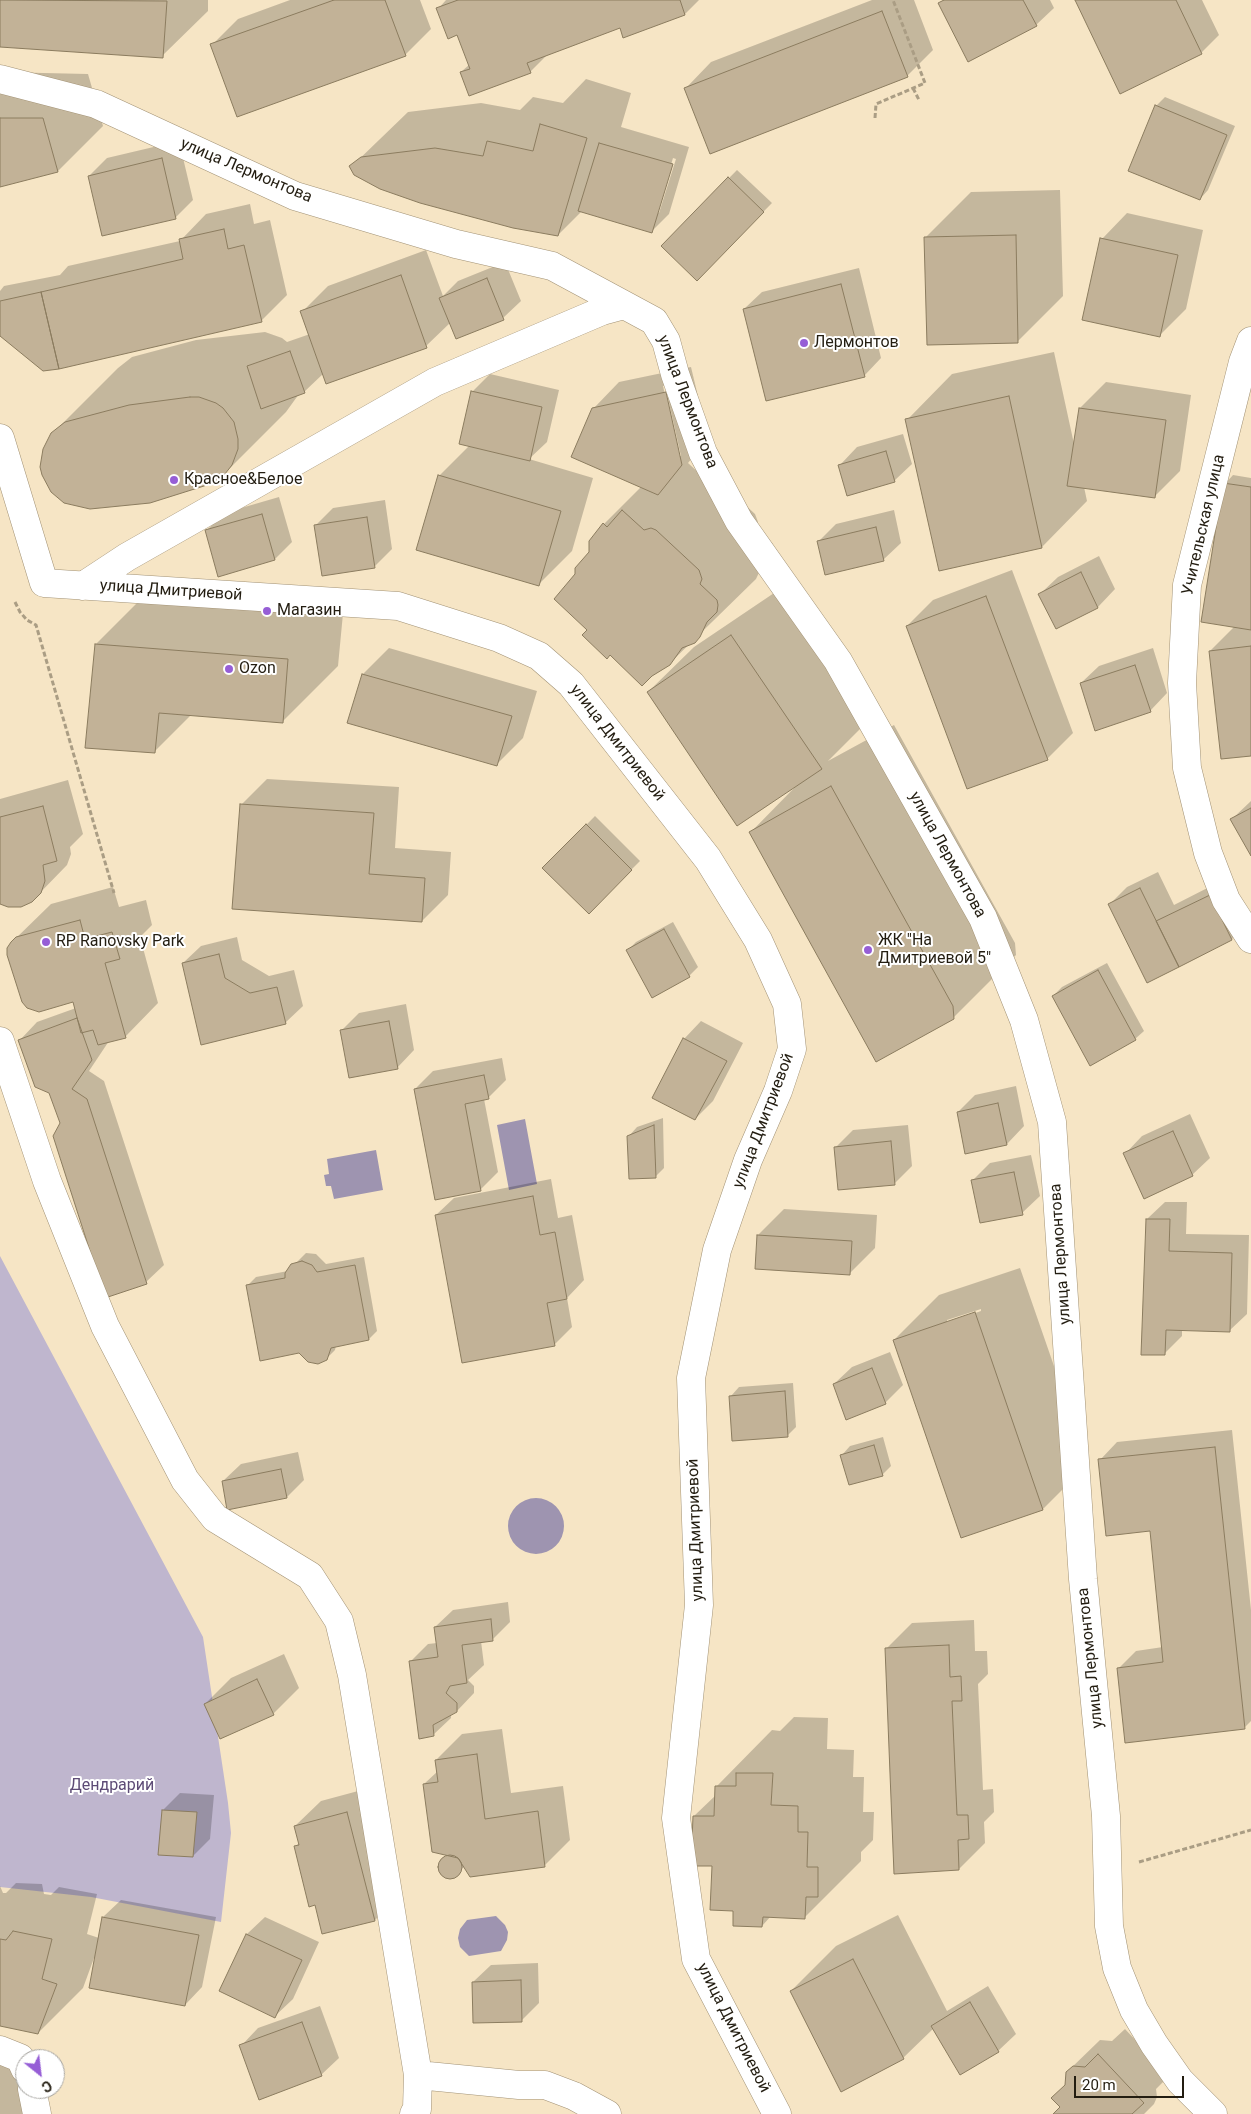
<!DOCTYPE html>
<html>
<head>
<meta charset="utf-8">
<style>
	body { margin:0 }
	#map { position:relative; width:1251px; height:2114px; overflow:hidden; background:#f6e5c5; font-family:Roboto,sans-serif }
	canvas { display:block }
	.north { position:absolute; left:15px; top:2049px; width:50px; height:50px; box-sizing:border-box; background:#fff; border:1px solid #a7a5a0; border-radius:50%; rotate:151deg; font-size:14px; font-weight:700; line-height:20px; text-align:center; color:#231d11 }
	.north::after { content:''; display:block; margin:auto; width:18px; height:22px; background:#965ed6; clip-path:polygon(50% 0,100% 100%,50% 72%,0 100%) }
	.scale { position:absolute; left:1074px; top:2076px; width:110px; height:22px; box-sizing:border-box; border:2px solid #231d11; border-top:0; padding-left:6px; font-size:15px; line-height:18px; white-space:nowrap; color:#231d11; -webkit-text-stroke:4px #fff; paint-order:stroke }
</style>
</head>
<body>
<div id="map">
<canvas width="1251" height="2114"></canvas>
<div class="north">С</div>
<div class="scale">20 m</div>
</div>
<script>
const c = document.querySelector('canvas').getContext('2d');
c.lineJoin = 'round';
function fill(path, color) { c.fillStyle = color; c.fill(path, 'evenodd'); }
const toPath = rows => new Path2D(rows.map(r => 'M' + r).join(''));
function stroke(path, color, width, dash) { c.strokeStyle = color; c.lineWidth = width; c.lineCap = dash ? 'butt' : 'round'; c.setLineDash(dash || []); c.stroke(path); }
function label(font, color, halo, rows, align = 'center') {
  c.font = font + ' Roboto,sans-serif'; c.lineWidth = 4; c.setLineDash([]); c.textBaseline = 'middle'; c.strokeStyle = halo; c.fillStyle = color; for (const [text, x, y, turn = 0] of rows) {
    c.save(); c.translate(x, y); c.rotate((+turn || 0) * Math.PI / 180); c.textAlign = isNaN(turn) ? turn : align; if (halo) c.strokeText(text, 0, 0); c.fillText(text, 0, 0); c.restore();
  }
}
fill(toPath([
	[0,1256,203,1637,228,1803,231,1833,221,1922,91,1897,0,1887]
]), '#bfb6ce');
fill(toPath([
	[525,1119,537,1184,509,1190,497,1125],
	[376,1150,383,1190,334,1199,331,1186,326,1186,324,1175,329,1174,327,1159],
	'508 1526a28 28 0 1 1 56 0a28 28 0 1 1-56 0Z',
	[496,1916,505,1925,508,1932,507,1940,501,1951,469,1956,460,1947,458,1938,460,1929,467,1920]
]), '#9e94b0');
fill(toPath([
	[0,0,208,0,208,11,162,56,0,45],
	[290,0,420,0,431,29,405,55,212,45,238,19],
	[446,0,699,0,685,14,624,37,620,27,547,55,530,72,461,72,470,64,458,34,438,9],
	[872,0,914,0,933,50,907,76,686,88,711,62],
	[943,0,1050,0,1054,8,1036,25,940,3],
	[1076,0,1202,0,1219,35,1201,53,1121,92],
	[0,72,88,74,103,126,58,171,0,186],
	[586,79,631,93,621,127,689,147,669,214,651,232,582,211,558,235,351,167,408,112,481,103,520,110,533,97,563,103],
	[673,158,676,159,659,213,657,213],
	[1165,97,1235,126,1208,190,1200,199,1156,106],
	[179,141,193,200,175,218,89,176,107,158],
	[737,170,772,203,697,279,662,246],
	[1060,190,1063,296,1018,341,925,238,971,192],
	[250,204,254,224,270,220,287,295,261,321,0,335,0,291,4,286,60,275,68,266,180,241,206,214],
	[1127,213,1203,230,1186,309,1160,335,1102,239],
	[426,250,443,296,458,281,505,262,521,301,503,318,451,322,426,346,324,373,304,392,299,394,286,412,220,478,150,502,81,507,65,502,52,434,118,368,132,357,196,340,265,332,282,338,287,342,310,334,302,312,328,286],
	[859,268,881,358,864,376,744,309,762,292],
	[1054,352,1074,444,1080,408,1106,382,1191,395,1180,471,1154,497,1084,487,1087,501,1042,547,907,420,952,374],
	[691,367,708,438,688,463,700,474,712,474,755,514,758,522,755,527,773,544,773,554,763,564,756,579,669,664,588,630,577,574,591,552,590,542,604,524,641,487,593,409,619,382],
	[665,385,681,456,679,456,663,386],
	[490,374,559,390,547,442,529,459,593,478,572,551,538,585,439,476,470,445,472,392],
	[903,434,912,464,894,481,840,465,857,447],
	[1233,475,1251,478,1251,754,1210,651,1235,626,1225,484],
	[279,497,292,542,275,559,206,531,224,513],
	[385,500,392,549,374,567,316,525,333,508],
	[894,510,901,543,883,560,819,541,836,524],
	[1099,556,1115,589,1098,607,1056,627,1040,594,1058,577],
	[1012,570,1073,733,1047,759,907,626,933,600],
	[152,588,344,603,338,666,282,722,192,714,154,752,96,644],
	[777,591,866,723,828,761,894,725,1015,943,1016,955,953,1018,750,833,797,785,648,692,694,647],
	[389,648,537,691,523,738,497,764,363,674],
	[1153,648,1167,693,1150,711,1081,683,1099,666],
	[267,779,399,787,395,848,451,852,448,895,422,921,241,805],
	[68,780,83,834,70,847,71,854,67,865,32,901,0,902,0,799],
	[1251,801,1251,854,1232,819],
	[595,816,640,861,589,912,544,868],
	[1158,872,1174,905,1227,878,1249,922,1232,939,1147,982,1109,905,1127,887],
	[113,887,119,907,146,900,152,925,140,937,158,1003,125,1037,109,1041,89,1071,104,1081,164,1265,146,1282,61,1123,50,1092,20,1040,37,1022,76,1008,74,1000,12,942,51,904],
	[673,922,698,967,689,976,627,951,636,942],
	[237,937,242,960,269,976,294,970,303,1006,285,1023,183,963,201,946],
	[1107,963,1144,1031,1135,1039,1053,996,1062,987],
	[406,1004,414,1050,397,1068,342,1030,359,1013],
	[701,1021,743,1043,713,1101,695,1119,684,1039],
	[502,1058,506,1080,488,1098,484,1099,498,1172,480,1190,415,1089,433,1071],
	[1016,1086,1024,1126,1007,1144,958,1112,975,1095],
	[1190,1114,1210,1158,1192,1175,1125,1154,1142,1136],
	[663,1118,664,1168,655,1177,629,1136,637,1127],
	[908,1125,912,1166,894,1184,836,1147,853,1130],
	[1031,1155,1040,1196,1022,1213,972,1181,990,1163],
	[551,1179,558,1218,572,1215,584,1280,567,1298,572,1327,554,1345,436,1215,454,1198],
	[1165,1202,1187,1202,1186,1234,1249,1235,1247,1314,1229,1331,1182,1330,1182,1336,1164,1354,1147,1219],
	[784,1209,877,1215,875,1248,849,1274,758,1235],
	[306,1253,316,1254,326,1264,364,1257,377,1331,369,1339,336,1345,335,1350,326,1359,247,1286,256,1277,288,1271],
	[1020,1268,1088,1464,1043,1509,894,1340,939,1295],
	[981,1309,981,1311,947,1323,947,1320],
	[890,1352,903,1385,885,1403,834,1384,852,1367],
	[793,1383,796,1427,788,1435,731,1396,739,1387],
	[1232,1430,1251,1610,1251,1721,1244,1728,1119,1668,1136,1651,1163,1647,1151,1530,1100,1460,1117,1442],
	[883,1437,891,1466,882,1475,842,1455,850,1446],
	[298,1452,304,1480,287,1497,223,1481,241,1464],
	[508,1602,510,1622,493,1639,481,1641,484,1665,468,1680,474,1686,474,1693,457,1711,451,1714,451,1718,433,1735,410,1662,428,1644,437,1643,435,1627,453,1610],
	[974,1620,975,1651,987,1651,988,1674,978,1684,983,1790,993,1789,994,1812,984,1822,985,1843,959,1869,886,1649,912,1623],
	[284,1654,299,1688,273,1714,205,1704,231,1678],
	[794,1717,828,1718,827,1749,854,1750,853,1777,864,1777,863,1812,874,1812,873,1840,861,1852,861,1861,805,1917,771,1916,762,1926,735,1910,713,1865,694,1816,716,1795,716,1787,772,1730,780,1731],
	[502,1729,511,1793,563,1786,570,1840,544,1866,465,1866,454,1876,447,1877,441,1873,440,1863,449,1853,424,1784,438,1771,436,1760,462,1734],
	[373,1787,401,1894,375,1920,323,1933,316,1904,295,1847,299,1843,295,1826,321,1801],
	[180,1793,214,1795,210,1839,193,1856,163,1810],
	[16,1883,42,1884,44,1894,51,1895,59,1887,97,1894,87,1934,99,1938,103,1917,121,1900,216,1917,202,1987,185,2005,94,1958,83,1988,38,2033,0,2024,0,1886,3,1893,6,1893],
	[898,1915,947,2011,988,1986,1016,2034,998,2051,934,2028,903,2058,791,1991,836,1946],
	[265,1917,319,1942,293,1999,275,2016,221,1991,247,1934],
	[538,1963,539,2003,521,2021,473,1982,491,1965],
	[320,2006,339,2058,321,2075,241,2046,258,2028],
	[1125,2029,1169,2076,1156,2089,1157,2097,1154,2104,1144,2114,1055,2114,1062,2107,1067,2072,1100,2040,1112,2041],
	[0,2042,29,2053,30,2114,0,2114]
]), '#0003');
const building = toPath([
	[0,0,167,1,163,58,0,47,0,0],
	[334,0,385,0,406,56,237,117,210,44,334,0],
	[458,0,680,0,685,15,623,38,620,28,527,63,531,73,469,96,460,72,470,69,457,35,448,39,436,8,458,0],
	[944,0,1023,0,1037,26,968,62,938,3,944,0],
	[1075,0,1176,0,1202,54,1120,94,1075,0],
	[882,11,908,77,710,154,684,88,882,11],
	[1155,105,1227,135,1200,200,1128,171,1155,105],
	[0,118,43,118,58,172,0,187,0,118],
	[540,124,587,138,558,236,513,228,420,203,380,189,354,175,349,166,361,157,435,148,483,156,487,141,533,151,540,124],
	[599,143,673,164,652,233,578,211,599,143],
	[162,158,176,219,102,236,88,176,162,158],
	[728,177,764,212,697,281,661,246,728,177],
	[224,229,228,249,244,245,262,322,59,369,41,292,183,259,179,239,224,229],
	[1016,235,1018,343,927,345,924,237,1016,235],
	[1100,238,1178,255,1160,337,1082,320,1100,238],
	[401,275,427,348,326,384,300,311,401,275],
	[487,278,504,320,456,339,439,298,487,278],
	[841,284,865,377,766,401,743,309,841,284],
	[41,292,59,369,43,371,0,336,0,301,41,292],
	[290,351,305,393,261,409,247,366,290,351],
	[471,391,542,407,530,461,459,444,471,391],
	[666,392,682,465,658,495,571,457,592,408,666,392],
	[1009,396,1042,548,939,571,905,419,1009,396],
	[190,397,199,397,216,403,223,408,234,422,238,439,238,449,232,465,221,479,204,486,150,503,90,509,64,503,51,492,42,475,40,467,43,449,51,433,65,422,129,405,190,397],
	[1079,408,1166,420,1155,498,1067,486,1079,408],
	[886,451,895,482,847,496,838,465,886,451],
	[438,475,561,511,539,586,416,550,438,475],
	[1223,483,1251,487,1251,630,1201,622,1223,483],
	[622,510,644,530,651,528,656,530,699,570,702,579,700,584,717,600,718,605,717,612,707,622,700,637,695,643,682,648,670,665,652,676,642,686,610,655,607,659,582,635,587,630,554,599,575,574,575,568,589,552,589,541,603,523,607,527,622,510],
	[262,514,275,560,218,577,205,530,262,514],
	[367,517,375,568,322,576,314,525,367,517],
	[876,527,884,561,825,575,817,541,876,527],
	[1081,572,1098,608,1056,629,1038,594,1081,572],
	[986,596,1048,760,967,789,906,626,986,596],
	[731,635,822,769,737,826,647,692,731,635],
	[95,644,288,659,283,723,159,713,155,753,85,748,95,644],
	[1251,646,1251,756,1221,759,1209,651,1251,646],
	[1135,665,1151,712,1095,731,1080,683,1135,665],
	[362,674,512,716,497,766,347,723,362,674],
	[831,786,953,1006,954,1019,876,1062,749,832,831,786],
	[240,804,374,813,369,874,425,878,422,922,232,909,240,804],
	[43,806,57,861,43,865,45,881,41,893,32,902,21,907,8,907,0,904,0,817,43,806],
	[1251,808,1251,856,1230,819,1251,808],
	[586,824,632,870,589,914,542,868,586,824],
	[1140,888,1179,967,1147,983,1108,904,1140,888],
	[1210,895,1232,940,1179,967,1156,921,1210,895],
	[80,920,85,939,112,932,120,959,105,963,126,1038,98,1045,93,1030,81,1033,73,1002,39,1012,27,1008,22,1002,7,955,7,948,11,942,16,937,80,920],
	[664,929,690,977,652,998,626,950,664,929],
	[219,954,225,978,250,993,277,987,286,1024,201,1045,182,963,219,954],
	[1098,970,1136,1040,1090,1066,1052,996,1098,970],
	[77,1018,92,1060,72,1089,87,1099,147,1284,105,1298,53,1136,60,1123,49,1093,35,1087,18,1040,77,1018],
	[389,1021,398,1069,349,1078,340,1030,389,1021],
	[683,1038,727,1061,695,1120,652,1098,683,1038],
	[484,1075,489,1099,465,1104,481,1191,435,1200,414,1089,484,1075],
	[998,1103,1007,1145,965,1154,957,1112,998,1103],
	[654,1125,656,1178,629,1179,627,1136,654,1125],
	[1173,1131,1193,1176,1144,1199,1123,1153,1173,1131],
	[891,1141,895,1185,838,1190,834,1147,891,1141],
	[1014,1172,1023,1215,980,1223,971,1180,1014,1172],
	[533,1196,540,1235,555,1232,567,1299,547,1303,555,1346,462,1363,435,1215,533,1196],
	[1146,1219,1170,1219,1169,1251,1232,1253,1230,1332,1166,1330,1165,1355,1141,1355,1146,1219],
	[757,1235,852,1241,850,1275,755,1269,757,1235],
	[302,1261,312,1265,317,1272,355,1265,369,1340,331,1348,327,1360,318,1364,308,1362,299,1353,260,1361,246,1285,285,1278,285,1273,291,1264,302,1261],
	[975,1312,1043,1510,961,1538,893,1340,975,1312],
	[872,1368,886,1404,846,1420,833,1384,872,1368],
	[785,1391,788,1437,732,1441,729,1396,785,1391],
	[874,1445,883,1476,849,1485,840,1455,874,1445],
	[1215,1447,1245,1729,1125,1743,1117,1668,1163,1662,1150,1531,1106,1536,1098,1459,1215,1447],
	[281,1469,287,1498,227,1510,222,1481,281,1469],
	[491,1619,493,1641,462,1645,467,1683,450,1686,446,1693,457,1703,457,1712,433,1725,434,1736,419,1739,409,1661,438,1657,434,1627,491,1619],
	[949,1645,950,1677,961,1676,962,1701,952,1701,957,1815,968,1815,969,1839,958,1840,959,1870,894,1874,885,1648,949,1645],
	[257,1679,274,1715,220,1739,204,1704,257,1679],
	[477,1754,485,1819,538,1811,545,1867,470,1877,458,1858,432,1852,423,1784,438,1782,435,1760,477,1754],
	[736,1773,773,1773,771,1805,798,1806,798,1832,808,1832,807,1867,818,1867,818,1897,806,1897,805,1919,763,1917,762,1927,733,1926,733,1911,710,1910,712,1866,691,1866,693,1816,714,1816,715,1786,736,1786,736,1773],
	[162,1810,197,1812,193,1857,158,1855,162,1810],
	[347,1812,375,1921,322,1934,315,1905,309,1907,294,1846,299,1845,294,1826,347,1812],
	'438 1867a12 12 0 1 1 24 0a12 12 0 1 1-24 0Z',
	[102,1917,199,1935,185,2006,89,1988,102,1917],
	[13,1931,52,1939,42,1979,57,1984,38,2034,0,2026,0,1939,6,1940,13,1931],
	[246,1934,302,1960,275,2018,219,1991,246,1934],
	[853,1959,904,2059,841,2092,790,1991,853,1959],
	[521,1980,522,2022,473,2023,472,1982,521,1980],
	[970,2002,999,2052,960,2075,931,2026,970,2002],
	[302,2022,322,2076,259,2100,239,2045,302,2022],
	[1098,2054,1144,2103,1132,2114,1053,2114,1060,2107,1051,2098,1065,2085,1066,2072,1073,2066,1085,2067,1098,2054]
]);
fill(building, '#c2b297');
stroke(building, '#8b7c5f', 1);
const minor = toPath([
	[0,79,96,104,295,196,456,244,552,266,654,321,666,341,675,374,703,453,739,521,838,661,983,918,1024,1020,1052,1122,1083,1579,1106,1816,1109,1926,1117,1968,1134,2010,1154,2044,1180,2081,1213,2114],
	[1251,341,1243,362,1187,585,1182,683,1187,768,1208,853,1226,900,1251,939],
	[0,438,44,583,398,606,499,638,539,656,571,684,708,859,758,940,787,1004,792,1049,778,1091,748,1160,717,1250,691,1378,699,1605,676,1818,696,1959,777,2114],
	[83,586,127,557,435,382,602,311,624,305],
	[0,1041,47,1181,105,1326,185,1480,215,1518,310,1576,339,1621,352,1675,418,2075,417,2109,414,2114],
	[0,2050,20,2058,25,2069],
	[418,2075,519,2085,545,2085,574,2096,607,2114],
	[32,2089,37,2114]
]);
stroke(minor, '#a29275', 29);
stroke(toPath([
	[913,88,919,100],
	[875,118,876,104,925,83,893,0],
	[15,602,20,612,27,620,36,625,114,893],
	[1139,1862,1251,1830]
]), '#aa9d84', 3, [5, 2.5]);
stroke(minor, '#fff', 28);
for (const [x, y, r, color] of [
	[804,343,5,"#965ed6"],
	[174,480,5,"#965ed6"],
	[267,611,5,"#965ed6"],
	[229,669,5,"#965ed6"],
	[46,942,5,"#965ed6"],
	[868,950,5,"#965ed6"]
]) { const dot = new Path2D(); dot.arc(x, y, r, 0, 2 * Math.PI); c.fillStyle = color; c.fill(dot); stroke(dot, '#fff', 2); }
label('16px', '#231d11', '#fff', [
	["улица Лермонтова",246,171,23],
	["улица Лермонтова",687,402,69],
	["Учительская улица",1204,525,-77],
	["улица Дмитриевой",171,591,4],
	["улица Дмитриевой",617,743,52],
	["улица Лермонтова",947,855,61],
	["улица Дмитриевой",764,1121,-69],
	["улица Лермонтова",1061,1254,-94],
	["улица Дмитриевой",696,1530,-92],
	["улица Лермонтова",1091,1658,-96],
	["улица Дмитриевой",733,2028,63]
]);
label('16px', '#231d11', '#fff', [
	["Лермонтов",814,343],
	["Красное&Белое",184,480],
	["Магазин",277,611],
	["Ozon",239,669],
	["ЖК \"На",878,941],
	["Дмитриевой 5\"",878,959],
	["RP Ranovsky Park",56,942]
], 'left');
label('16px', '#5d4b76', '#fff', [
	["Дендрарий",112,1786]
]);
</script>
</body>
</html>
